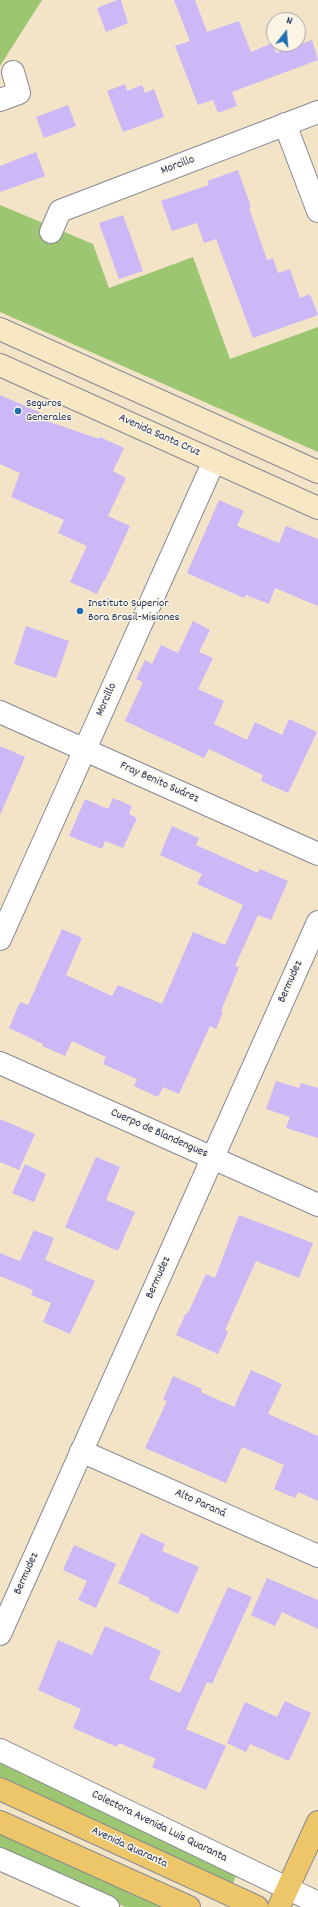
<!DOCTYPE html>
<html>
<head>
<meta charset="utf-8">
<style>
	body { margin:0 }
	#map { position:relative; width:318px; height:1907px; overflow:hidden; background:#f3e4c8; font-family:Dekko,sans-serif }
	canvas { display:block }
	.north { position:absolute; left:266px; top:12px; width:40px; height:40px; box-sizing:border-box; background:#fcf5e5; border:1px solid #a2a6af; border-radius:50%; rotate:17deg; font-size:11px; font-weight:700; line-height:16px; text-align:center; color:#1b2f5e }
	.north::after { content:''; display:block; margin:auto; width:14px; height:18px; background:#1f6fb2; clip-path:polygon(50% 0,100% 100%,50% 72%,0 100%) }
</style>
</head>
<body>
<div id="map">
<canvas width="318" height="1907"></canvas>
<div class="north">N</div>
</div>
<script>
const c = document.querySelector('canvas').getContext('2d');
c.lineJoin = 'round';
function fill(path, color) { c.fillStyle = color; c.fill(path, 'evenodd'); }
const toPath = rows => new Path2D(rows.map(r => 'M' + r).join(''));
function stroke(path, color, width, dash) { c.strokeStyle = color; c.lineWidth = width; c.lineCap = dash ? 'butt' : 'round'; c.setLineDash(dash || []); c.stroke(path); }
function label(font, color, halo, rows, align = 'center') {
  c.font = font + ' Dekko,sans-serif'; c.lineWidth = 3; c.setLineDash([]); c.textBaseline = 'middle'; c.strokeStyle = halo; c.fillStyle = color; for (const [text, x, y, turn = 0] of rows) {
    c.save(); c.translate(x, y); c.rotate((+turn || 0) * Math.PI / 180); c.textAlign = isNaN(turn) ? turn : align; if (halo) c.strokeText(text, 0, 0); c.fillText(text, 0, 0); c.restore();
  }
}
fill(toPath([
	[0,0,42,0,0,66],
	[0,205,93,244,109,288,193,257,230,359,318,327,318,452,0,312],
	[0,1763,237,1873,231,1888,0,1780],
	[0,1834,164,1907,125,1907,0,1851]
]), '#9cc672');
fill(toPath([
	[117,0,121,0,128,23,106,32,97,8],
	[174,0,195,0,207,32,239,21,251,52,272,43,276,53,312,40,318,60,232,92,237,106,218,113,213,100,198,105,175,46,190,41],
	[125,84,127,91,142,85,145,93,154,89,164,117,123,132,107,91],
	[68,105,76,126,44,138,36,117],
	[36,152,45,176,0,192,0,166],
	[238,170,251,207,249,208,267,260,273,258,278,273,290,269,300,298,310,294,318,315,253,338,216,239,204,243,197,223,172,231,161,201,209,185,207,181],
	[123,215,143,271,119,279,99,223],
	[0,395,43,414,41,419,99,439,100,437,124,448,113,471,126,478,108,516,130,526,105,580,104,580,97,594,70,582,87,546,58,533,64,520,11,497,20,473,0,464],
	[219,500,244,511,237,526,279,543,286,526,318,539,318,606,275,588,269,604,246,595,244,598,187,573],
	[193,621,210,630,199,652,213,658,198,689,224,701,214,724,247,740,255,722,282,735,289,719,317,732,288,793,261,781,263,775,209,749,204,758,125,721,143,682,136,679,145,660,152,664,161,645,178,653],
	[26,626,69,641,56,678,14,664],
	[0,746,25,757,0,815],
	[113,798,132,806,129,814,137,818,123,848,105,841,102,849,69,836,85,799,108,809],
	[172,826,199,838,196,845,258,873,260,869,288,881,271,920,258,915,235,966,239,967,221,1011,223,1012,216,1029,210,1026,179,1094,163,1087,158,1097,134,1086,137,1079,103,1064,106,1057,72,1041,65,1056,42,1046,43,1044,9,1028,20,1002,28,1005,62,929,82,938,66,975,112,996,118,985,162,1004,193,932,225,945,243,905,197,884,202,874,160,855],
	[276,1081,299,1088,301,1083,318,1088,318,1138,286,1128,290,1117,266,1109],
	[0,1119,35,1134,19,1170,0,1162],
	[96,1157,120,1167,106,1200,135,1212,118,1251,65,1227],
	[25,1164,46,1174,34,1202,12,1193],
	[239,1215,313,1243,299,1278,256,1261,225,1330,228,1332,218,1354,176,1335,186,1313,188,1313,206,1274,215,1278],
	[34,1230,54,1238,45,1260,95,1281,70,1334,43,1322,51,1303,31,1295,33,1290,0,1276,0,1253,20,1261],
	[251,1370,282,1384,268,1414,318,1436,318,1501,298,1492,295,1498,274,1489,284,1465,242,1447,226,1483,145,1448,167,1401,163,1400,173,1376,202,1389,201,1392,234,1407],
	[141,1533,165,1544,162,1551,199,1567,178,1614,149,1600,150,1598,118,1583],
	[74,1545,116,1564,96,1608,78,1600,87,1581,63,1570],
	[267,1578,318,1600,318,1629,282,1612,275,1626,251,1615],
	[228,1587,252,1597,212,1684,207,1682,186,1729,226,1746,206,1790,152,1767,156,1759,119,1743,117,1747,73,1728,81,1709,38,1690,58,1640,92,1655,105,1626,161,1651,149,1679,180,1693],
	[285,1701,311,1713,289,1761,250,1744,246,1752,227,1743,245,1702,277,1717]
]), '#ccb7f7');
const minor = toPath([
	[0,100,19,93,13,72],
	[285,124,318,211],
	[51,232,60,211,318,112],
	[0,712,318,854],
	[0,939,214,461],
	[0,1063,318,1205],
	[81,1451,318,1556],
	[0,1634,318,922],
	[0,1750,318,1903],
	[0,1859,108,1907]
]);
const secondary = toPath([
	[0,329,318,472],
	[0,365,318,508]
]);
const primary = toPath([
	[279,1907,318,1822]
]);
const trunk = toPath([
	[0,1789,257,1907],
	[0,1822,189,1907]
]);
stroke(minor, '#878a93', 24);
stroke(secondary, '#878a93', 24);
stroke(primary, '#878a93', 24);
stroke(trunk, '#878a93', 24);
stroke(minor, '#fff', 22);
stroke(secondary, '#f7e8c3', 22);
stroke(primary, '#ecc669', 22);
stroke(trunk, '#ecc669', 22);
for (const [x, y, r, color] of [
	[18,411,4,"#1f6fb2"],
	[80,611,4,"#1f6fb2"]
]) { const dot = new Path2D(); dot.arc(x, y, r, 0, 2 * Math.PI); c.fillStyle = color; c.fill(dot); stroke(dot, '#fcf5e5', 1.5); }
label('12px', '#1b2f5e', '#fcf5e5', [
	["Morcillo",178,166,-21],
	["Avenida Santa Cruz",159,436,24],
	["Morcillo",107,700,-66],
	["Fray Benito Suárez",159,783,24],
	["Bermudez",291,982,-66],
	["Cuerpo de Blandengues",159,1134,24],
	["Bermudez",159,1278,-66],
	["Alto Paraná",200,1504,24],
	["Bermudez",27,1574,-66],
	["Colectora Avenida Luis Quaranta",159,1827,26],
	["Avenida Quaranta",129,1848,25]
]);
label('12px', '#1b2f5e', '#fcf5e5', [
	["Seguros",26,404],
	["Generales",26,418],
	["Instituto Superior",88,604],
	["Bora Brasil-Misiones",88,618]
], 'left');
</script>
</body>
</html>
